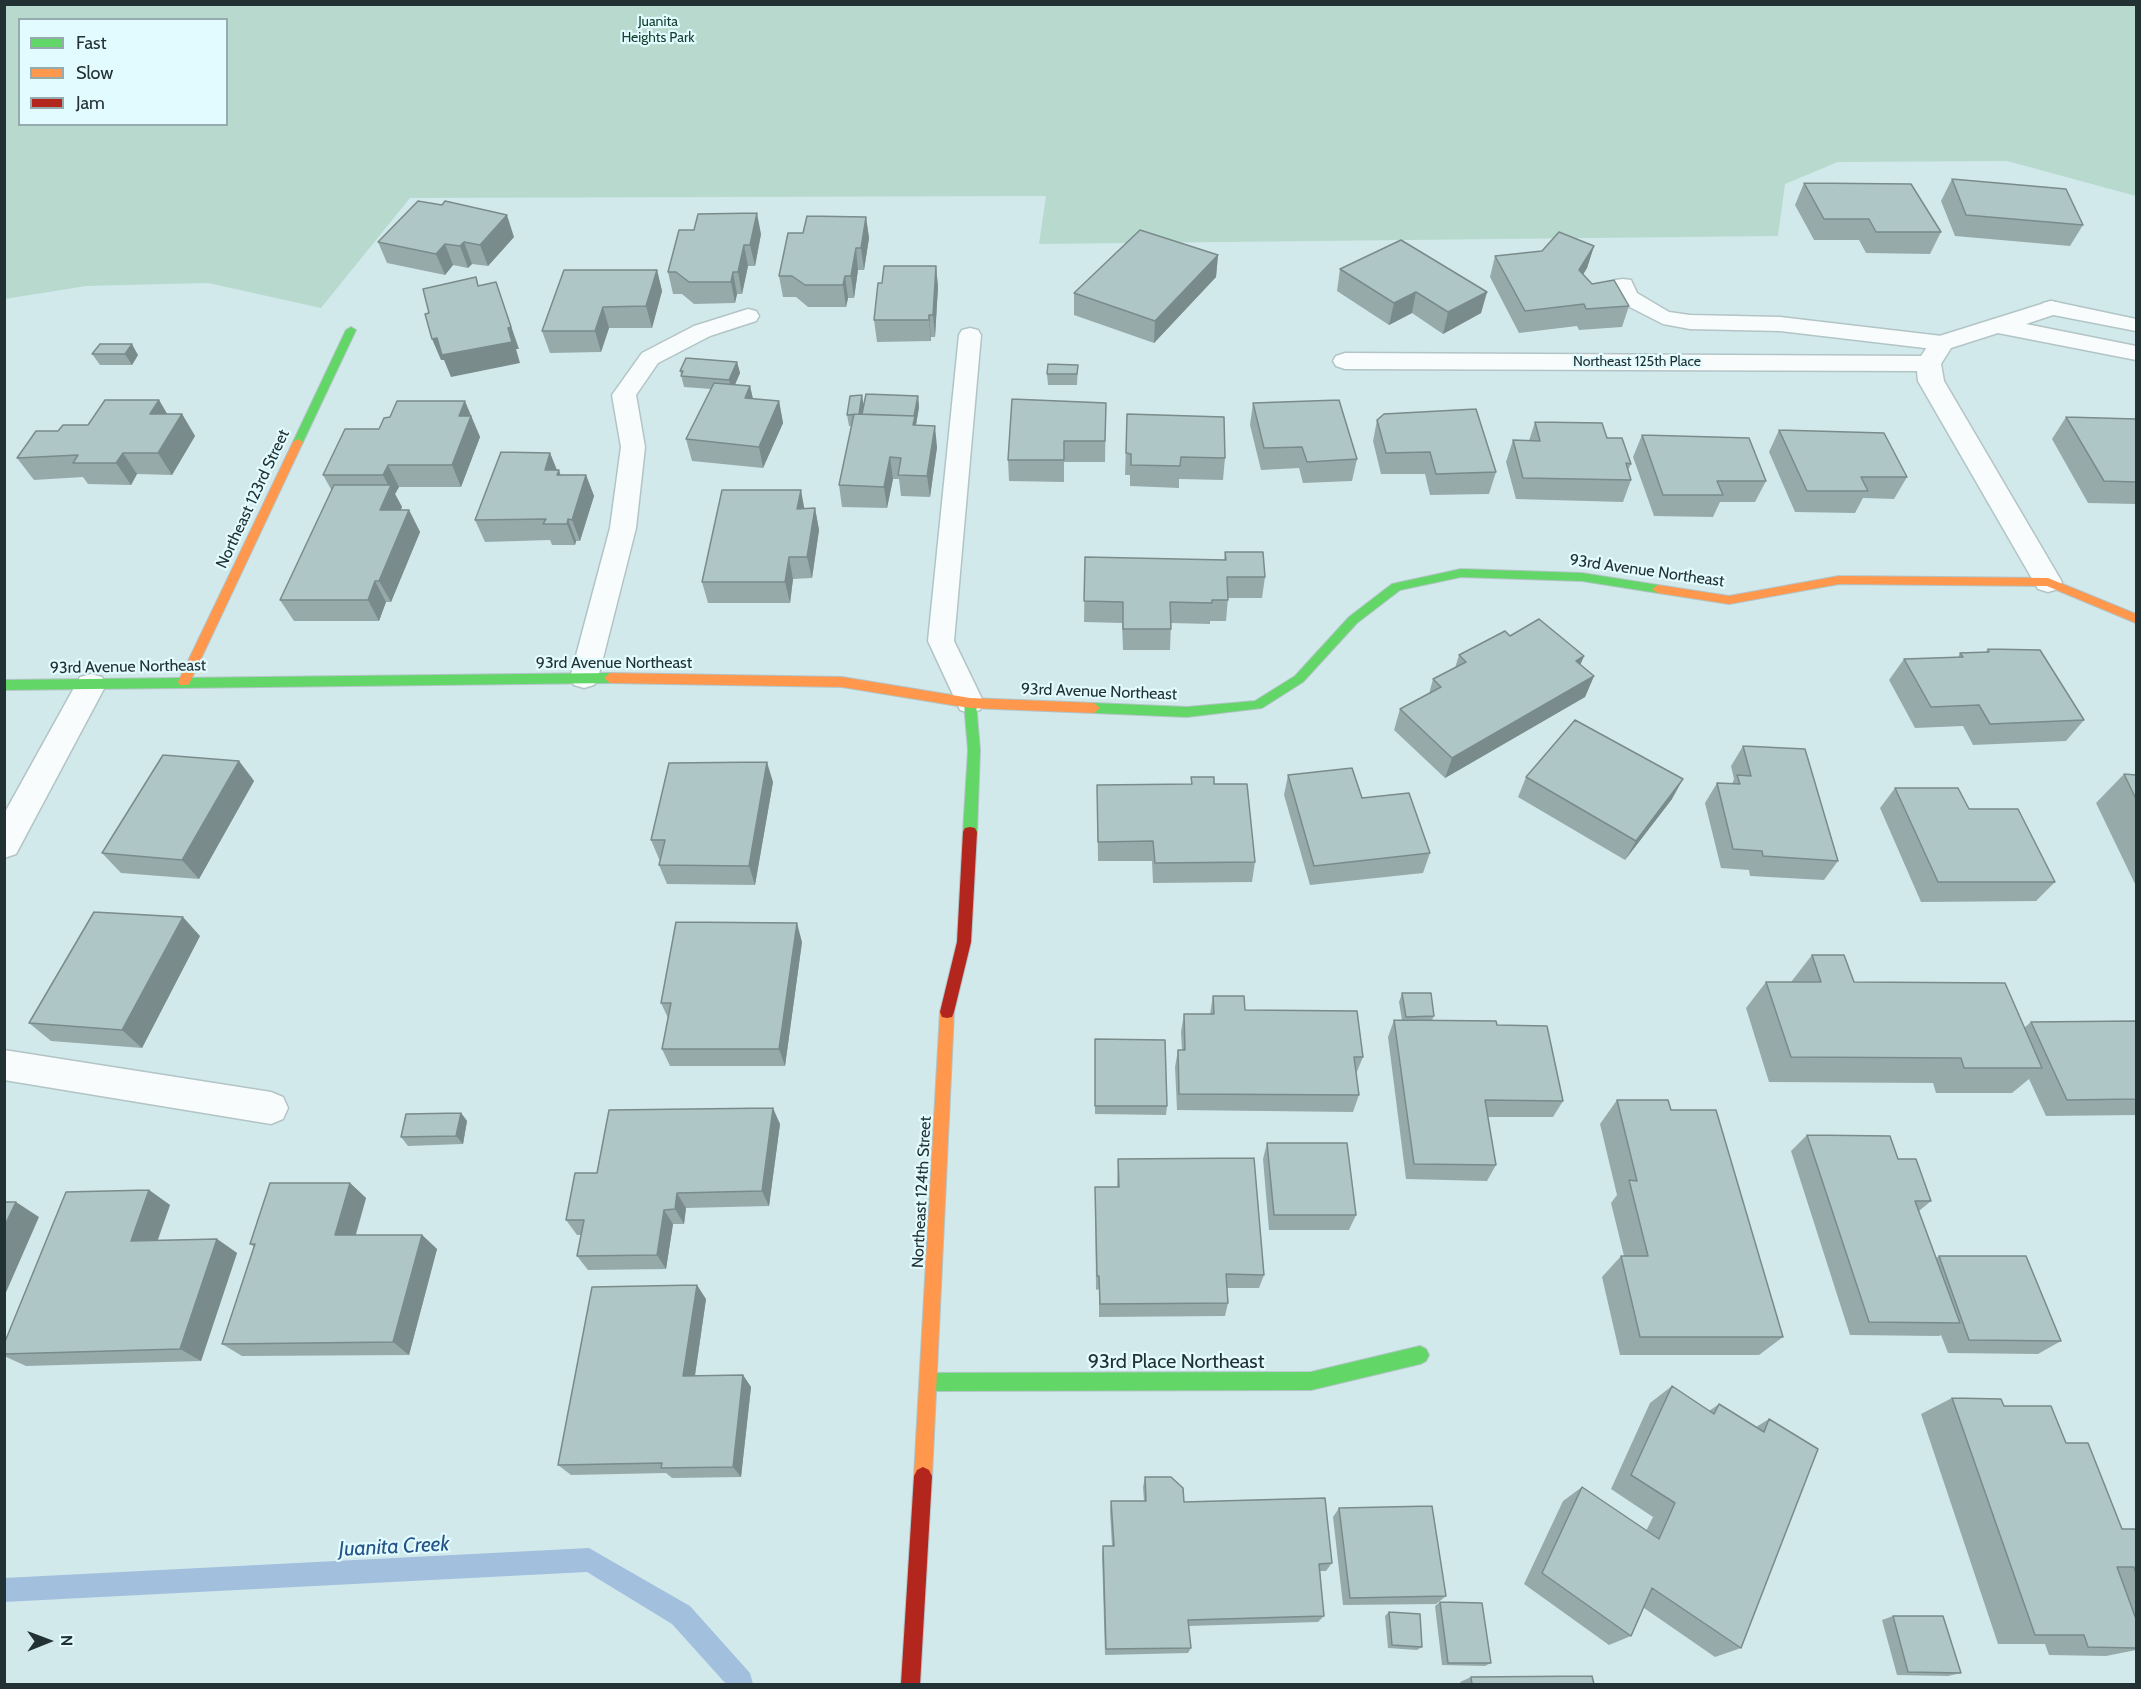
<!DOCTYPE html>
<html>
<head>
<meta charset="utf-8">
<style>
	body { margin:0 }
	#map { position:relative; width:2141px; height:1689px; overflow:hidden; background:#d2e9ec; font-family:Cabin,sans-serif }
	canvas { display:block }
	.frame { position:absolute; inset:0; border:6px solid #213134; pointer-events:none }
	.legend { position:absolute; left:18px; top:18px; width:210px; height:108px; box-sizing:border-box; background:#e2fbfe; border:2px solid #95aaad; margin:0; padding:8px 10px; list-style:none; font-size:18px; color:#213134 }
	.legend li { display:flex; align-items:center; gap:12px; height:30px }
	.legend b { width:30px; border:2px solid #95aaad }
	.north { position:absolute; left:18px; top:1611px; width:60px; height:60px; -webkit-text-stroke:4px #e2fbfe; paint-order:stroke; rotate:89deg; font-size:16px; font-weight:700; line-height:24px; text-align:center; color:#213134 }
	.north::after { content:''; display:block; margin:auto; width:21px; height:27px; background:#213134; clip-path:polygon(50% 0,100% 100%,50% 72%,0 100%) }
</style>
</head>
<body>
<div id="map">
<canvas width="2141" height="1689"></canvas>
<div class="frame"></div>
<ul class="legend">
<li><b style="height:8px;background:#63d668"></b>Fast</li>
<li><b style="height:8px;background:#ff974d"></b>Slow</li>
<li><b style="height:8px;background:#b3261e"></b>Jam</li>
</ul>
<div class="north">N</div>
</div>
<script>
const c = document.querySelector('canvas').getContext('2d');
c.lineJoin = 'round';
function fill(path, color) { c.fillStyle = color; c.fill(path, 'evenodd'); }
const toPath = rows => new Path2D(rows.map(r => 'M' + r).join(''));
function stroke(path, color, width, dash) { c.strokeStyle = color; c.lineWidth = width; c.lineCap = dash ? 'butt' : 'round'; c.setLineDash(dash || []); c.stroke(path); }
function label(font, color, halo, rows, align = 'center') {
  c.font = font + ' Cabin,sans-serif'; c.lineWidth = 4.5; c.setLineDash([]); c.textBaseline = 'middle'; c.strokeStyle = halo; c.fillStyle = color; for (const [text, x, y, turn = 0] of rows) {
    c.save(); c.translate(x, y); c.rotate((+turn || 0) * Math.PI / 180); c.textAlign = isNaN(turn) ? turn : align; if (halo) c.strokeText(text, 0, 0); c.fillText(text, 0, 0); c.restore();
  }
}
fill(toPath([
	[5,5,2136,5,2136,196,2007,161,1838,162,1785,184,1778,236,1039,244,1046,196,410,198,321,308,208,283,86,286,5,299],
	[20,20,226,20,226,124,20,124]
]), '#b8dace');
fill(toPath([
	[589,1548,690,1606,750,1673,753,1684,726,1684,672,1624,587,1572,4,1602,4,1578,589,1548]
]), '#a2c0de');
const lane = toPath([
	[1623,279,1631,280,1637,293,1669,312,1690,315,1780,317,1942,336,1950,338,1953,343,1950,348,1942,350,1780,331,1690,329,1663,324,1620,302,1612,285,1615,280,1623,279],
	[2051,301,2136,319,2136,331,2043,313,2040,308,2043,303,2051,301],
	[748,309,756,311,759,316,756,321,710,336,658,363,636,395,645,447,636,528,598,678,594,685,584,688,574,685,570,678,610,528,621,447,612,395,642,353,694,326,748,309],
	[970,328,978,330,981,335,954,641,984,703,980,710,970,713,960,710,928,641,959,335,962,330,970,328],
	[4,1050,271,1092,283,1097,288,1108,283,1119,271,1124,4,1080,4,1050]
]);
const street = toPath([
	[2051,301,2059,303,2063,308,2059,313,2026,324,2136,346,2136,360,1998,333,1951,348,1941,364,1944,381,2062,582,2058,589,2048,592,2038,589,1918,381,1917,371,1345,369,1336,366,1333,361,1336,356,1345,353,1921,356,1933,338,2051,301],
	[91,674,102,677,106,685,16,854,4,858,4,814,80,677,91,674]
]);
const fast = toPath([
	[351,327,356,330,303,442,302,444,294,444,293,442,346,330,351,327],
	[1461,569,1582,573,1658,585,1664,589,1658,593,1582,581,1461,577,1400,590,1357,623,1303,682,1262,708,1187,717,1094,713,1088,708,1094,703,1187,707,1255,701,1295,676,1349,617,1392,584,1461,569],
	[610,673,616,678,610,683,4,690,4,680,610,673],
	[970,698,976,703,980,750,977,832,975,836,970,837,965,836,963,832,968,750,964,703,970,698],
	[1420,1346,1426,1349,1429,1355,1426,1361,1420,1364,1311,1390,929,1391,923,1388,920,1382,923,1376,929,1373,1311,1372,1420,1346]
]);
const slow = toPath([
	[298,439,303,442,190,682,188,685,180,685,178,682,293,442,298,439],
	[1839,576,2048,578,2136,614,2136,623,2047,586,1839,584,1729,604,1658,593,1652,589,1658,585,1729,596,1839,576],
	[610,673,842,677,970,698,1094,703,1100,708,1094,713,970,708,842,687,610,683,604,678,610,673],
	[947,1006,952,1007,954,1012,932,1476,929,1482,923,1485,917,1482,914,1476,940,1012,942,1007,947,1006]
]);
const jam = toPath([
	[970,827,975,828,977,832,971,942,954,1012,952,1017,947,1018,942,1017,940,1012,957,942,963,832,965,828,970,827],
	[923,1467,929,1470,932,1476,920,1684,901,1684,914,1476,917,1470,923,1467]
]);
stroke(lane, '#b2c4c6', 3);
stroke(street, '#b2c4c6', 3);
stroke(fast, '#b2c4c6', 2);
stroke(slow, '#b2c4c6', 2);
stroke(jam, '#b2c4c6', 2);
fill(lane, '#f8fcfc');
fill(street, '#f8fcfc');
fill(fast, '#63d668');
fill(slow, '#ff974d');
fill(jam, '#b3261e');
fill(toPath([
	[1952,179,2083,225,2070,246,1955,236,1941,201],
	[1804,183,1941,232,1930,254,1866,253,1859,240,1814,240,1795,205],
	[866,217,869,238,864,270,858,270,854,298,848,298,846,307,808,307,796,297,783,297,779,276,803,233],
	[761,234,755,266,748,266,742,294,737,294,735,303,694,304,682,294,673,294,668,272],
	[514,237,488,266,472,264,468,268,453,265,445,275,387,263,378,242],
	[1594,246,1587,268,1583,274,1592,284,1629,306,1622,327,1579,330,1577,326,1519,333,1490,277,1495,256],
	[1218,255,1216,277,1154,343,1074,315,1074,293],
	[936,266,938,287,935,337,931,337,931,341,877,342,874,320,882,283],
	[1340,269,1487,292,1481,313,1443,334,1412,313,1389,325,1337,291],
	[657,270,662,291,652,328,609,328,601,352,550,353,542,331],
	[100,344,138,355,132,365,100,365,92,354],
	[737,362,740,373,735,385,750,386,753,399,779,401,783,423,763,468,692,461,686,439,711,389,684,387,680,371],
	[1078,365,1077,385,1048,385,1047,374],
	[918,396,919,407,916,425,937,447,930,497,901,496,899,479,893,479,887,508,842,507,839,485,852,426,849,426,847,415,864,404],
	[159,400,167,414,182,414,195,436,172,475,137,474,131,485,88,484,83,477,34,480,17,458,58,431,88,425],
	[1106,403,1105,462,1064,462,1064,482,1009,481,1008,460],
	[1253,403,1357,459,1352,481,1303,483,1299,468,1261,470,1250,425],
	[1127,414,1225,458,1223,480,1179,479,1179,488,1130,486,1130,475,1125,475],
	[2066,417,2136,419,2136,504,2088,503,2052,439],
	[1377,420,1496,472,1489,494,1430,495,1425,474,1381,474,1373,441],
	[474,422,474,423,480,437,461,487,399,487,395,494,402,507,400,510,409,510,420,532,391,602,386,602,379,621,294,621,280,600,332,491,323,475,379,429],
	[1535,422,1607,438,1631,464,1628,470,1631,480,1623,502,1516,499,1506,462,1513,440,1529,441],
	[1779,430,1907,477,1894,499,1863,498,1855,513,1795,512,1769,452],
	[1642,435,1766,481,1755,502,1720,502,1713,517,1654,516,1633,457],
	[550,453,557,470,560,475,586,475,594,496,580,541,576,541,575,545,552,545,550,540,485,542,475,520],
	[804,508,815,508,819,530,812,578,793,579,790,603,708,603,702,582],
	[1225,552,1265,577,1262,598,1228,598,1226,621,1210,621,1210,624,1171,623,1170,650,1123,650,1122,623,1084,622,1085,557,1224,560],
	[1510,636,1584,656,1580,665,1594,676,1585,697,1445,778,1394,730,1400,709,1429,694,1433,679,1455,668,1459,655],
	[1988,649,2084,720,2066,741,1973,745,1963,726,1915,728,1889,680,1904,659,1958,657,1960,653,1985,652],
	[1743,746,1838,861,1824,880,1750,876,1749,870,1721,868,1705,803,1717,783,1732,784,1734,779,1731,766],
	[239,761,254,781,199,879,121,873,102,853],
	[2124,774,2136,775,2136,886,2096,803],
	[1288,775,1362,798,1430,853,1423,873,1310,885,1284,795],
	[1191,777,1214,784,1255,862,1252,882,1153,883,1152,861,1098,861,1097,785,1191,784],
	[1526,777,1672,799,1625,860,1518,797],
	[773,782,755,885,667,884,659,865,660,859,659,859,651,840],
	[1895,788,1969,809,2055,882,2036,901,1921,902,1880,808],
	[200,936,142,1048,51,1041,29,1023],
	[802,942,785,1066,670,1066,662,1049,668,1018,661,1003],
	[1812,955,1854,982,2024,1028,2031,1022,2136,1021,2136,1115,2046,1116,2029,1079,2012,1093,1936,1093,1933,1083,1769,1082,1746,1008,1766,982,1791,982],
	[1402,993,1434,1016,1432,1020,1497,1025,1563,1101,1553,1117,1488,1117,1496,1165,1487,1181,1406,1179,1388,1037,1394,1020,1402,1020,1399,1002],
	[1213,996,1245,1010,1363,1057,1356,1074,1359,1095,1353,1112,1177,1110,1175,1067,1178,1050,1182,1050,1181,1032,1184,1014,1210,1014],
	[1095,1039,1167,1106,1166,1115,1095,1114],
	[1617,1100,1671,1110,1783,1337,1759,1355,1620,1355,1602,1277,1621,1256,1624,1256,1611,1203,1617,1195,1600,1124],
	[461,1113,467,1121,463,1144,408,1146,401,1137],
	[780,1124,769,1206,686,1208,684,1224,673,1224,666,1269,588,1270,577,1256,581,1235,577,1235,566,1220,597,1173],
	[1807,1135,1898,1159,1931,1201,1919,1211,1936,1258,1939,1256,2061,1341,2038,1354,1948,1353,1941,1335,1939,1336,1850,1335,1791,1151],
	[1267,1143,1356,1215,1349,1230,1269,1230,1263,1159],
	[1118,1159,1264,1275,1259,1288,1227,1288,1228,1303,1225,1316,1099,1317,1099,1289,1096,1290,1095,1187,1117,1187],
	[350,1183,366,1198,356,1235,422,1235,437,1249,409,1355,242,1356,222,1344,254,1247,250,1244],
	[149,1190,170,1205,158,1240,217,1239,237,1253,201,1361,26,1366,4,1356,4,1344],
	[706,1299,695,1376,743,1375,751,1387,741,1477,672,1478,666,1473,571,1475,558,1465],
	[1672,1386,1709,1411,1719,1404,1756,1427,1769,1419,1741,1648,1715,1657,1644,1608,1631,1636,1609,1645,1524,1584,1563,1501,1582,1487,1646,1531,1653,1517,1611,1489,1650,1403],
	[1952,1398,2004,1406,2066,1443,2122,1529,2136,1529,2136,1650,2106,1656,2049,1655,2045,1644,1998,1644,1921,1414],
	[1145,1477,1184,1502,1332,1563,1326,1571,1320,1571,1324,1616,1318,1622,1188,1626,1191,1648,1188,1653,1105,1655,1102,1555,1103,1546,1112,1546,1110,1511,1111,1501,1144,1501,1143,1487],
	[1339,1508,1446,1596,1436,1604,1343,1605,1333,1517],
	[1440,1602,1491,1663,1485,1666,1442,1665,1435,1606],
	[1389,1612,1422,1647,1417,1650,1388,1648,1385,1616],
	[1893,1616,1961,1673,1948,1676,1897,1675,1882,1620],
	[1471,1677,1594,1684,1461,1684,1460,1682]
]), '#96aaaa');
fill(toPath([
	[757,213,761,234,755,266,750,245],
	[507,215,514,237,488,266,480,245],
	[866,217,869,238,864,270,861,248],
	[464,242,472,264,468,268,460,246],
	[445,244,453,265,445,275,436,254],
	[744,245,748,266,742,294,738,272],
	[1594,246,1587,268,1573,291,1579,270],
	[856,248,858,270,854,298,851,276],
	[1218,255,1216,277,1154,343,1155,321],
	[936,266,938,287,935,337,933,315],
	[657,270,662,291,652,328,646,306],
	[733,272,737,294,735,303,731,282],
	[845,276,848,298,846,307,843,285],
	[496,282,519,349,516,349,520,363,451,377,444,360,441,360,432,339],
	[1416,292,1412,313,1389,325,1394,303],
	[1487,292,1481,313,1443,334,1448,312],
	[603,307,609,328,601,352,595,331],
	[929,315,931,337,931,341,929,320],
	[132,344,138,355,132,365,125,354],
	[737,362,740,373,732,391,729,380],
	[750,386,755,408,745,398],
	[862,395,864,407,860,420,859,414],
	[918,396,919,407,916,425,916,447,913,421],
	[159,400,172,422,150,414],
	[465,401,480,437,461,487,452,465,459,416],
	[779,401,783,423,763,468,759,447],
	[182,414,195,436,172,475,158,453],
	[935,426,937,447,930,497,927,476],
	[123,453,137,474,131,485,116,463],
	[550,453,558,473,559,470,566,492,545,470],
	[890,457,893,479,887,508,884,487],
	[388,465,399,487,395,494,402,507,391,532,380,510,390,489,383,475],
	[586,475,594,496,580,541,572,520],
	[801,490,805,512,797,509],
	[815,508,819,530,812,578,807,557],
	[409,510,420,532,391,602,379,581],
	[568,519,576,541,575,545,567,524],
	[789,557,793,579,790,603,785,582],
	[375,581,386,602,379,621,368,600],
	[1584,656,1575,677,1576,661],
	[1594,676,1585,697,1445,778,1452,758],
	[239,761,254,781,199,879,182,860],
	[767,762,773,782,755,885,749,866],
	[1683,779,1672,799,1625,860,1636,841],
	[183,917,200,936,142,1048,122,1030],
	[797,923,802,942,785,1066,779,1049],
	[773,1108,780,1124,769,1206,762,1191],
	[461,1113,467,1121,463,1144,456,1136],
	[350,1183,366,1198,351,1250,335,1235],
	[149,1190,170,1205,152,1255,131,1241],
	[677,1193,686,1208,684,1224,675,1209],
	[16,1202,39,1217,4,1297,4,1227],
	[664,1210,673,1224,666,1269,657,1255],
	[422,1235,437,1249,409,1355,393,1342],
	[217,1239,237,1253,201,1361,180,1349],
	[697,1285,706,1299,693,1388,683,1376],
	[743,1375,751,1387,741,1477,733,1467]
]), '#7a8b8b');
const building = toPath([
	[1952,179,2066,189,2083,225,1966,215,1952,179],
	[1804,183,1911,184,1941,232,1876,232,1869,219,1824,219,1804,183],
	[418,201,442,205,445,201,507,215,480,245,464,242,460,246,445,244,436,254,378,242,418,201],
	[757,213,750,245,744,245,738,272,733,272,731,282,689,282,676,272,668,272,679,230,694,230,698,214,757,213],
	[807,216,866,217,861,248,856,248,851,276,845,276,843,285,805,285,792,276,779,276,788,233,803,233,807,216],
	[1140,230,1218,255,1155,321,1074,293,1140,230],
	[1559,232,1594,246,1579,270,1592,284,1614,280,1629,306,1586,309,1584,304,1525,311,1495,256,1542,251,1559,232],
	[1401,240,1487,292,1448,312,1416,292,1394,303,1340,269,1401,240],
	[884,266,936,266,933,315,929,315,929,320,874,320,878,283,882,283,884,266],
	[564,270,657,270,646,306,603,307,595,331,542,331,564,270],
	[476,277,478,286,496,282,511,327,508,328,512,342,442,355,437,338,432,339,425,314,429,313,423,289,476,277],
	[100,344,132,344,125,354,92,354,100,344],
	[686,358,737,362,729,380,681,376,683,371,680,371,686,358],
	[1048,364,1078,365,1077,374,1047,374,1048,364],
	[714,383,750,386,745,398,779,401,759,447,686,439,714,383],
	[866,394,918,396,914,416,862,414,866,394],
	[862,395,859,414,847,415,850,396,862,395],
	[1012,399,1106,403,1105,441,1064,441,1064,460,1008,460,1012,399],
	[105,400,159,400,150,414,182,414,158,453,123,453,116,463,73,463,78,455,17,458,36,431,58,431,63,425,88,425,105,400],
	[1339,400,1357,459,1307,462,1302,447,1264,448,1253,403,1339,400],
	[397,401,465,401,459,416,471,416,452,465,388,465,383,475,323,475,345,429,379,429,384,418,390,417,397,401],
	[1476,409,1496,472,1436,474,1430,452,1386,453,1377,420,1384,414,1476,409],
	[854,414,915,416,913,425,935,426,927,476,898,475,901,458,890,457,884,487,839,485,854,414],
	[1127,414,1224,417,1225,458,1181,457,1180,466,1131,465,1131,454,1126,453,1127,414],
	[2066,417,2136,419,2136,482,2104,481,2066,417],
	[1535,422,1602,423,1607,438,1622,438,1631,464,1626,463,1631,480,1523,478,1513,440,1540,441,1535,422],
	[1779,430,1884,433,1907,477,1861,477,1868,491,1807,491,1779,430],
	[1642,435,1749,438,1766,481,1717,481,1723,495,1663,495,1642,435],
	[501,452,550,453,545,470,559,470,557,475,586,475,572,520,568,519,567,524,543,524,546,519,475,520,501,452],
	[334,485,391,485,380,510,409,510,379,581,375,581,368,600,280,600,334,485],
	[722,490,801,490,797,509,815,508,807,557,789,557,785,582,702,582,722,490],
	[1225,552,1263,552,1265,577,1227,577,1228,600,1212,600,1212,603,1170,602,1171,629,1123,629,1123,602,1084,601,1085,557,1226,560,1225,552],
	[1539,619,1584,656,1576,661,1594,676,1452,758,1400,709,1441,687,1433,679,1466,662,1459,655,1505,631,1510,636,1539,619],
	[1988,649,2040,650,2084,720,1990,724,1979,705,1931,707,1904,659,1963,657,1960,653,1989,652,1988,649],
	[1575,720,1683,779,1636,841,1526,777,1575,720],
	[1743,746,1805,749,1838,861,1763,856,1762,851,1733,849,1717,783,1740,784,1737,775,1751,776,1743,746],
	[163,755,239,761,182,860,102,853,163,755],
	[767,762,749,866,659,865,665,840,651,840,669,763,767,762],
	[1352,768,1362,798,1409,793,1430,853,1314,866,1288,775,1352,768],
	[2124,774,2136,775,2136,799,2124,774],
	[1191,777,1214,777,1214,784,1247,784,1255,862,1155,863,1153,841,1098,842,1097,785,1192,784,1191,777],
	[1895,788,1958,788,1969,809,2018,809,2055,882,1938,882,1895,788],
	[94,912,183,917,122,1030,29,1023,94,912],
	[676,922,797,923,779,1049,662,1049,671,1003,661,1003,676,922],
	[1812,955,1844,955,1854,982,2005,983,2042,1068,1964,1068,1961,1058,1791,1057,1766,982,1821,982,1812,955],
	[1402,993,1431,993,1434,1016,1406,1017,1402,993],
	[1213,996,1244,996,1245,1010,1357,1011,1363,1057,1354,1057,1359,1095,1179,1094,1178,1050,1185,1050,1184,1014,1214,1014,1213,996],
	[1394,1020,1496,1021,1497,1025,1547,1026,1563,1101,1485,1100,1496,1165,1414,1164,1394,1020],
	[2136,1021,2136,1099,2067,1100,2031,1022,2136,1021],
	[1095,1039,1165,1040,1167,1106,1095,1106,1095,1039],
	[1617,1100,1668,1100,1671,1110,1716,1110,1783,1337,1640,1337,1621,1256,1648,1256,1629,1180,1637,1181,1617,1100],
	[773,1108,762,1191,677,1193,675,1209,664,1210,657,1255,577,1256,584,1220,566,1220,575,1173,597,1173,609,1110,773,1108],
	[461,1113,456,1136,401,1137,406,1114,461,1113],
	[1807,1135,1890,1136,1898,1159,1916,1159,1931,1201,1915,1201,1960,1323,1869,1322,1807,1135],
	[1267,1143,1347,1143,1356,1215,1274,1215,1267,1143],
	[1254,1158,1264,1275,1226,1274,1228,1303,1100,1304,1099,1276,1097,1276,1095,1187,1119,1187,1118,1159,1254,1158],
	[270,1183,350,1183,335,1235,422,1235,393,1342,222,1344,255,1244,250,1244,270,1183],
	[149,1190,131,1241,217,1239,180,1349,4,1354,4,1344,66,1192,149,1190],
	[4,1202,16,1202,4,1227,4,1202],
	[1939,1256,2026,1256,2061,1341,1969,1340,1939,1256],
	[697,1285,683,1376,743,1375,733,1467,661,1468,662,1463,558,1465,592,1287,697,1285],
	[1672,1386,1714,1414,1719,1404,1764,1432,1769,1419,1818,1449,1741,1648,1652,1588,1631,1636,1542,1573,1582,1487,1659,1539,1675,1503,1631,1475,1672,1386],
	[1952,1398,2001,1399,2004,1406,2051,1406,2066,1443,2088,1443,2122,1529,2136,1529,2136,1574,2134,1567,2117,1567,2136,1619,2136,1648,2088,1647,2084,1635,2035,1635,1952,1398],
	[1145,1477,1171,1477,1183,1488,1184,1502,1325,1498,1332,1563,1319,1564,1324,1616,1188,1620,1191,1648,1106,1649,1103,1546,1114,1546,1111,1501,1146,1501,1145,1477],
	[1432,1506,1446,1596,1350,1598,1339,1508,1432,1506],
	[1440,1602,1482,1603,1491,1663,1448,1663,1440,1602],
	[1389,1612,1420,1614,1422,1647,1392,1645,1389,1612],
	[1893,1616,1943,1616,1961,1673,1908,1672,1893,1616],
	[1592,1676,1594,1684,1472,1684,1471,1677,1592,1676]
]);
fill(building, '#afc6c6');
stroke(building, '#7a8b8b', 1.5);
label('14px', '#14412d', '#e2fbfe', [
	["Juanita",658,22],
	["Heights Park",658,38]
]);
label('14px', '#213134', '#e2fbfe', [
	["Northeast 125th Place",1637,362]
]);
label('16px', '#213134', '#e2fbfe', [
	["Northeast 123rd Street",253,499,-65],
	["93rd Avenue Northeast",1647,571,8],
	["93rd Avenue Northeast",614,663],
	["93rd Avenue Northeast",128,667,-1],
	["93rd Avenue Northeast",1099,692,2],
	["Northeast 124th Street",922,1192,-87]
]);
label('20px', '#213134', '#e2fbfe', [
	["93rd Place Northeast",1176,1362]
]);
label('italic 21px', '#245387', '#e2fbfe', [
	["Juanita Creek",394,1547,-3]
]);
</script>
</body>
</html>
